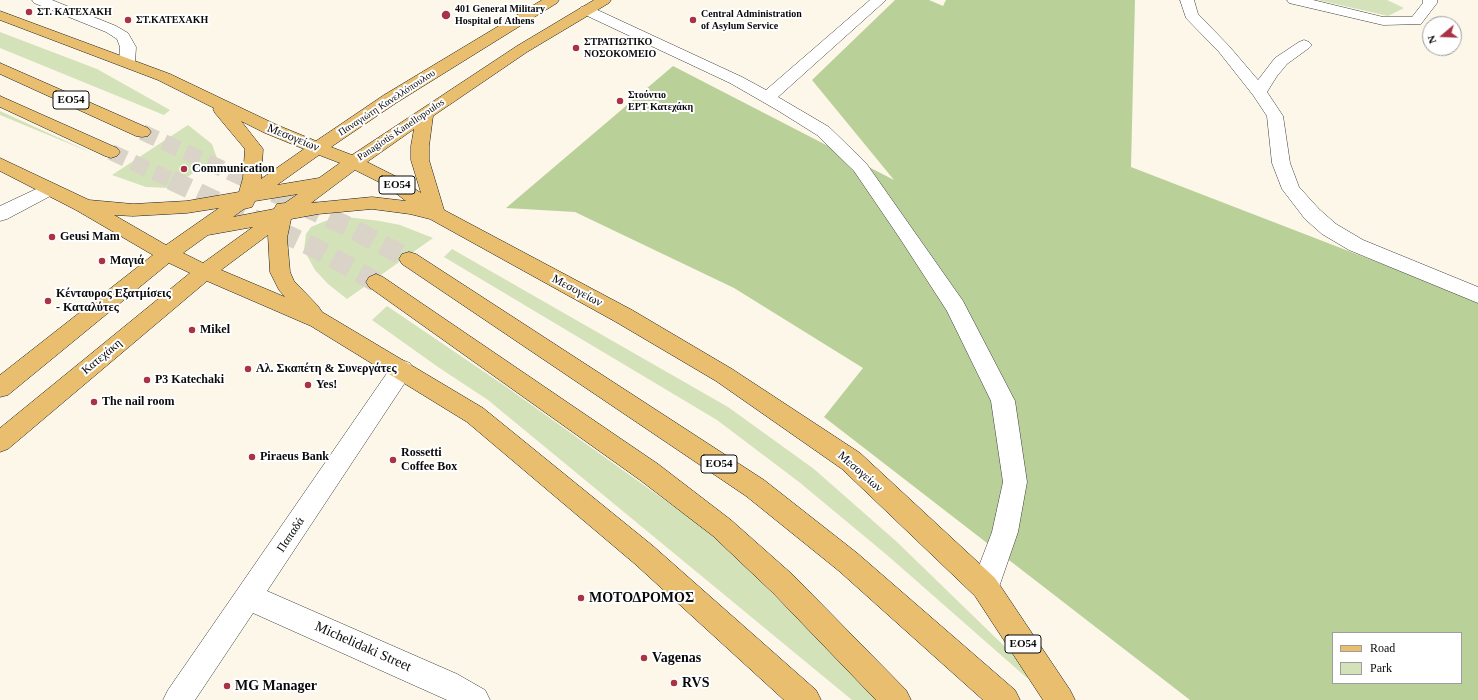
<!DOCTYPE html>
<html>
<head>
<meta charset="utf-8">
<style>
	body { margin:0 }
	#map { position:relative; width:1478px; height:700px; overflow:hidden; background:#fdf7ea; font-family:"Times New Roman",serif }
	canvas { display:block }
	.legend { position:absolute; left:1332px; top:632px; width:130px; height:52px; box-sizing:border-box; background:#fff; border:1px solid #9d9d9d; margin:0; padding:5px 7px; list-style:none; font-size:12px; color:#0a0a0a }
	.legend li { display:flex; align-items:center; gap:8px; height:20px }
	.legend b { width:20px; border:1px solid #9d9d9d }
	.north { position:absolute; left:1422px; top:16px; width:40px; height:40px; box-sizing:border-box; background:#fff; border:1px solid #9d9d9d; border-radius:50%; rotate:251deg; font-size:11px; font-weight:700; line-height:16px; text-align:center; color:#0a0a0a }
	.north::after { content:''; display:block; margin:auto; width:14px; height:18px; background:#a93345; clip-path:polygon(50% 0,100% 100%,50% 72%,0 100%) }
</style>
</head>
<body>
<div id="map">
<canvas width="1478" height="700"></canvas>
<ul class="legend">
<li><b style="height:5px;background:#e9be6e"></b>Road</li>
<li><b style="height:11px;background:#d3e2b8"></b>Park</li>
</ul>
<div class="north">N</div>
</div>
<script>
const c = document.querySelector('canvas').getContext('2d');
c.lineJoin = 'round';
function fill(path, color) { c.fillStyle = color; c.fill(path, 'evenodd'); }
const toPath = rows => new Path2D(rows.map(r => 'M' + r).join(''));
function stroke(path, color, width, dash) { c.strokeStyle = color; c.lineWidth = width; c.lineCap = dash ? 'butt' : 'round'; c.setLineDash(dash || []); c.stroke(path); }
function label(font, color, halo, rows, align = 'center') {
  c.font = font + ' "Times New Roman",serif'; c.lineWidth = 4; c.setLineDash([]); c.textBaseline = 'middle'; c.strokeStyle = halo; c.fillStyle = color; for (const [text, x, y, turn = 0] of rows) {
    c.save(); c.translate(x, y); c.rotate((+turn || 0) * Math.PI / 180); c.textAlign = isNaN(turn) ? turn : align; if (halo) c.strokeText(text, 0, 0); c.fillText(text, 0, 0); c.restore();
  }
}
fill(toPath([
	[1318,0,1387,0,1404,8,1388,16],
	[0,32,97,69,170,110,164,115,0,48],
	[0,111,92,153,0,115],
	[188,125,212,144,217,158,170,188,146,187,112,175],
	[346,217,380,221,400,225,433,238,347,299,328,284,315,270,304,250,306,234,311,227,325,221],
	[452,249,728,407,814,469,897,542,1032,673,1027,678,887,555,799,482,717,420,444,257],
	[387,306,505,386,715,536,879,700,852,700,488,400,438,367,372,320]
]), '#d3e2b8');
fill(toPath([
	[895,0,929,0,943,6,946,0,1135,0,1131,167,1478,301,1478,700,1190,700,824,417,863,368,734,288,575,212,506,208,673,66,894,180,812,80],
	[1333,633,1461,633,1461,683,1333,683]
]), '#b9d199');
stroke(toPath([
	[142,132,249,181],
	[111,152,173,181]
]), '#d9d3c8', 16, [16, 8]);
stroke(toPath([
	[171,180,315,248,376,282],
	[247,180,347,226,409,259]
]), '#d9d3c8', 20, [20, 10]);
const minor = toPath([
	[32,0,52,0,116,26,128,33,136,47,135,62,133,65,127,67,121,65,119,62,120,47,117,39,106,32,34,3,32,0],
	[870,0,886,0,778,97,829,127,866,163,963,301,1015,401,1027,482,1018,532,999,587,995,596,985,600,975,596,971,587,992,532,1003,482,991,401,947,311,899,237,854,171,817,135,777,110,730,83,581,13,579,10,581,7,586,6,591,7,742,77,766,90,870,0],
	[1180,0,1194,0,1198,14,1229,46,1258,80,1275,58,1299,42,1304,40,1309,42,1312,45,1309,48,1287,64,1277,76,1267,92,1283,116,1290,163,1299,187,1319,209,1336,224,1363,240,1478,287,1478,303,1349,250,1322,234,1305,219,1282,189,1272,163,1267,116,1253,95,1219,52,1186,18,1180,0],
	[1287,0,1313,0,1383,17,1412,17,1423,3,1423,0,1437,0,1437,3,1421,24,1383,25,1289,3,1287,0],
	[49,183,56,185,58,189,56,193,7,219,0,221,0,206,49,183],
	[402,360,410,363,413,369,410,375,267,591,457,674,485,690,490,700,447,700,253,613,195,700,163,700,168,690,394,363,402,360]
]);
const major = toPath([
	[542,0,559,0,557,3,396,103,331,147,352,155,517,46,594,0,611,0,609,3,527,52,433,116,429,146,429,160,444,210,632,310,732,369,860,453,995,578,1070,690,1075,700,1043,700,975,596,842,469,716,381,616,322,430,219,410,214,372,209,318,214,291,219,287,238,290,272,294,281,318,306,322,312,483,408,653,546,816,690,821,700,784,700,635,564,467,422,311,326,207,281,8,449,0,452,0,428,190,273,169,263,8,395,0,397,0,375,153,255,76,210,0,171,0,158,89,200,133,204,187,201,239,192,243,178,245,149,215,113,213,109,214,108,158,80,0,20,0,11,170,74,277,125,316,141,384,95,542,0],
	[241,121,265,133,304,149,261,179,263,149,241,121],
	[414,129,411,146,411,160,421,193,397,177,367,162,414,129],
	[319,155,340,163,319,178,277,185,319,155],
	[355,170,385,185,406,201,372,197,311,203,355,170],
	[298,194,285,203,277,204,274,209,233,217,244,209,252,207,255,201,298,194],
	[219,208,166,245,114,215,133,216,187,213,219,208],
	[253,227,203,263,183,253,208,235,253,227],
	[268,235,270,272,279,290,285,297,221,270,268,235],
	[0,63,148,128,151,132,148,136,142,137,136,136,0,74,0,63],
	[0,96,117,148,120,152,117,156,111,158,105,156,0,107,0,96],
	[409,252,416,254,764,480,857,553,1015,690,1020,700,983,700,839,571,746,496,402,264,399,259,402,254,409,252],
	[376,274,383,277,658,464,731,520,793,575,906,690,911,700,876,700,773,593,713,536,640,480,369,287,366,282,369,277,376,274]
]);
stroke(minor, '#3d3d3d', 1);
stroke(major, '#1b1b1b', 1);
fill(minor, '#fff');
fill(major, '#e9be6e');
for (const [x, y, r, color] of [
	[29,12,4,"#a93345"],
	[446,15,5,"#a93345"],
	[128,20,4,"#a93345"],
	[693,20,4,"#a93345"],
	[576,48,4,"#a93345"],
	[620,101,4,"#a93345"],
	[184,169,4,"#a93345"],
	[52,237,4,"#a93345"],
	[102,261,4,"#a93345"],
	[48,301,4,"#a93345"],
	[192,330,4,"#a93345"],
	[248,369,4,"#a93345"],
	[147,380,4,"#a93345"],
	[308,385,4,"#a93345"],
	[94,402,4,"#a93345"],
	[252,457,4,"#a93345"],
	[393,460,4,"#a93345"],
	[581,598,4,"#a93345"],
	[644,658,4,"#a93345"],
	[674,683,4,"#a93345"],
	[227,686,4,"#a93345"]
]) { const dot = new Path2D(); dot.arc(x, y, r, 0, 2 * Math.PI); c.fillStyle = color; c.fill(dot); stroke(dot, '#fff', 1.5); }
label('bold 10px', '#0a0a0a', '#fff', [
	["401 General Military",455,9],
	["Hospital of Athens",455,21],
	["ΣΤ. ΚΑΤΕΧΑΚΗ",37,12],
	["Central Administration",701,14],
	["of Asylum Service",701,26],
	["ΣΤ.ΚΑΤΕΧΑΚΗ",136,20],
	["ΣΤΡΑΤΙΩΤΙΚΟ",584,42],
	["ΝΟΣΟΚΟΜΕΙΟ",584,54],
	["Στούντιο",628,95],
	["ΕΡΤ Κατεχάκη",628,107]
], 'left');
label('10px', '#0a0a0a', '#fff', [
	["Παναγιώτη Κανελλόπουλου",387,103,-33],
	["Panagiotis Kanellopoulos",401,130,-34]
]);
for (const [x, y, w] of [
	[71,100,36],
	[397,185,36],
	[719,464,36],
	[1023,644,36]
]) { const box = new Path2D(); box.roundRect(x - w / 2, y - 9, w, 18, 3); c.fillStyle = '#fff'; c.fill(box); stroke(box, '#0a0a0a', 1); }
label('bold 11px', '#0a0a0a', null, [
	["ΕΟ54",71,100],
	["ΕΟ54",397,185],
	["ΕΟ54",719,464],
	["ΕΟ54",1023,644]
]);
label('12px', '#0a0a0a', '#fff', [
	["Μεσογείων",293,138,22],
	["Μεσογείων",577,291,28],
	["Κατεχάκη",102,357,-40],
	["Μεσογείων",860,472,41],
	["Παπαδά",291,535,-56]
]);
label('bold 12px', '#0a0a0a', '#fff', [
	["Communication",192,169],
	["Geusi Mam",60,237],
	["Μαγιά",110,261],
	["Κένταυρος Εξατμίσεις",56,294],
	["- Καταλύτες",56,308],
	["Mikel",200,330],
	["Αλ. Σκαπέτη & Συνεργάτες",256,369],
	["P3 Katechaki",155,380],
	["Yes!",316,385],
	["The nail room",102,402],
	["Rossetti",401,453],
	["Coffee Box",401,467],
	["Piraeus Bank",260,457]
], 'left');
label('bold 14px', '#0a0a0a', '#fff', [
	["ΜΟΤΟΔΡΟΜΟΣ",589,598],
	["Vagenas",652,658],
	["RVS",682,683],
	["MG Manager",235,686]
], 'left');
label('14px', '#0a0a0a', '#fff', [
	["Michelidaki Street",363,647,24]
]);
</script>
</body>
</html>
